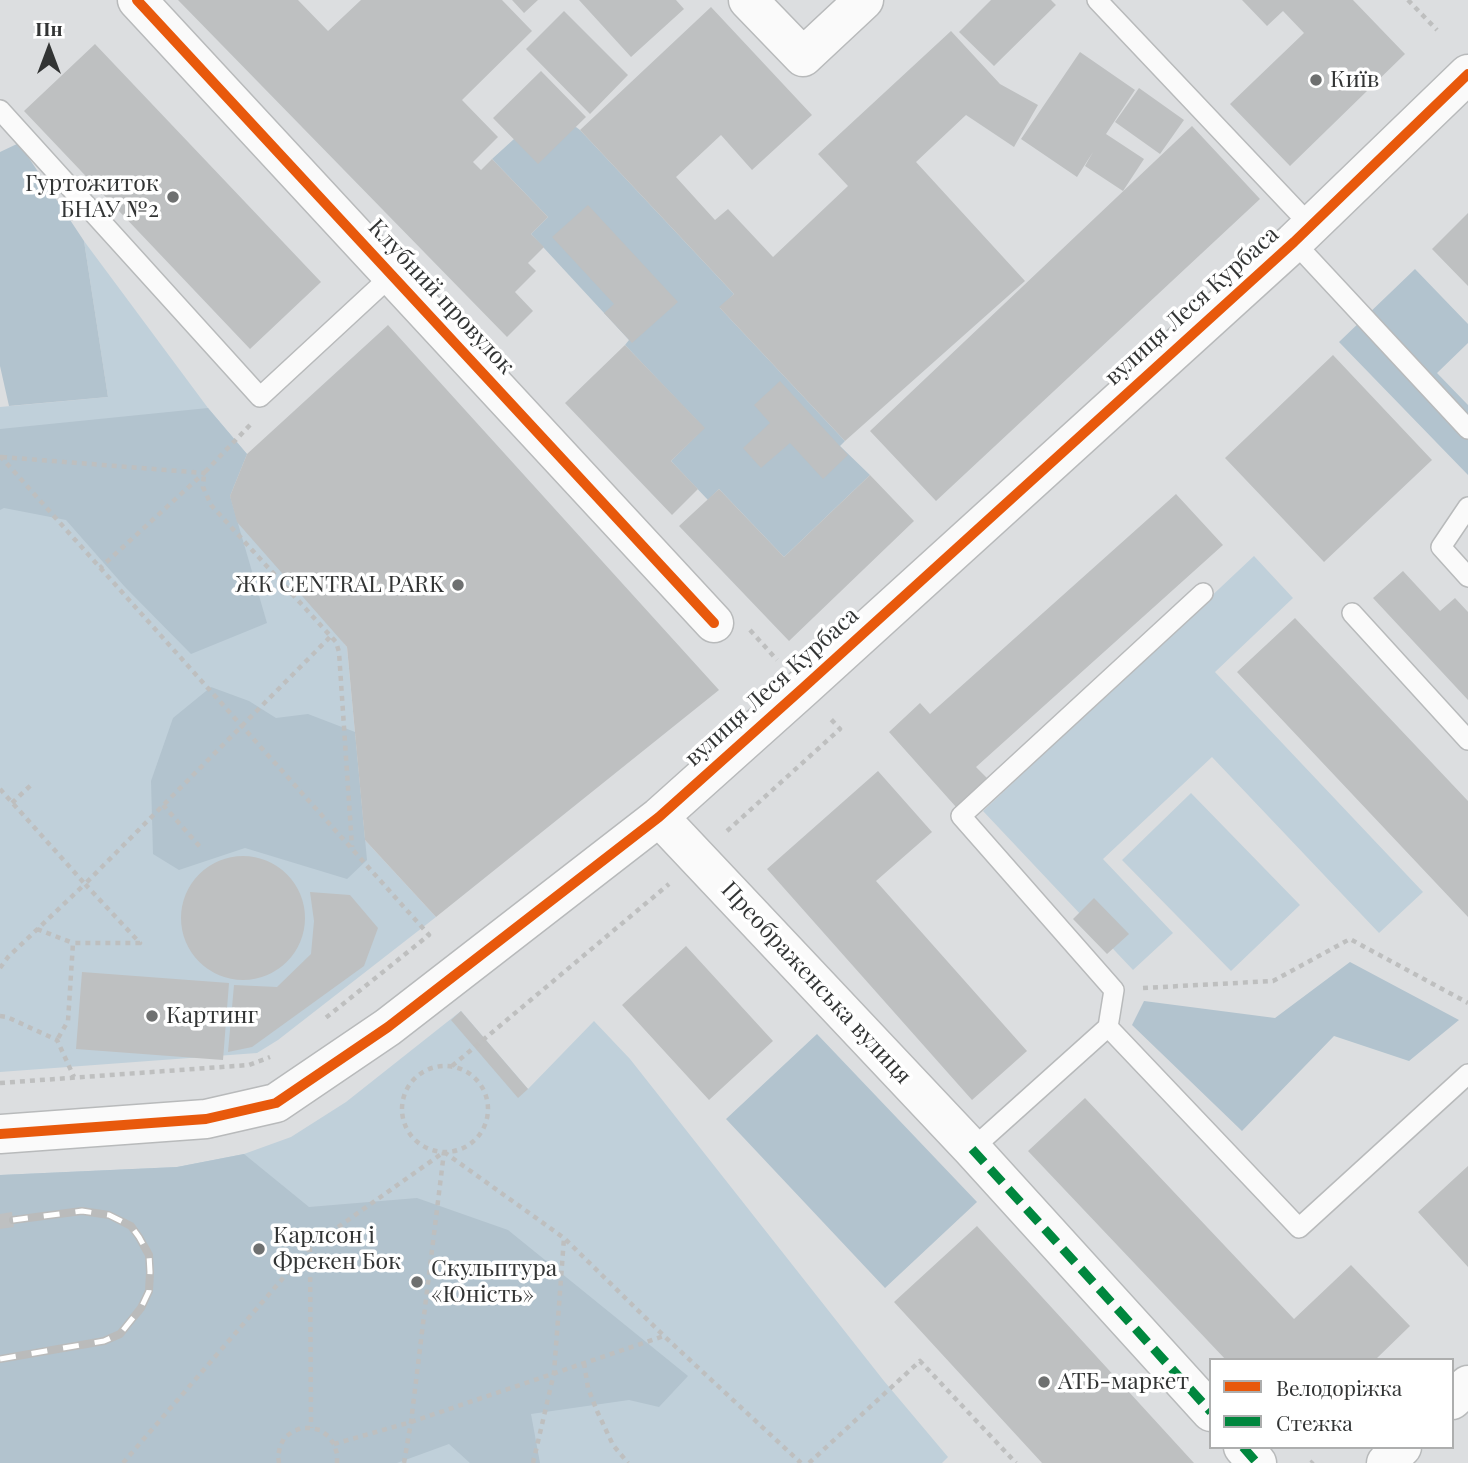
<!DOCTYPE html>
<html>
<head>
<meta charset="utf-8">
<style>
	body { margin:0 }
	#map { position:relative; width:1468px; height:1463px; overflow:hidden; background:#dcdee0; font-family:"Playfair Display",serif }
	canvas { display:block }
	.legend { position:absolute; left:1209px; top:1358px; width:245px; height:91px; box-sizing:border-box; background:#fff; border:2px solid #adaeae; margin:0; padding:9px 12px; list-style:none; font-size:21px; color:#323434 }
	.legend li { display:flex; align-items:center; gap:14px; height:35px }
	.legend b { width:35px; border:2px solid #adaeae }
	.north { position:absolute; left:14px; top:14px; width:70px; height:70px; -webkit-text-stroke:5px #fff; paint-order:stroke; rotate:0deg; font-size:19px; font-weight:700; line-height:28px; text-align:center; color:#323434 }
	.north::after { content:''; display:block; margin:auto; width:24px; height:32px; background:#323434; clip-path:polygon(50% 0,100% 100%,50% 72%,0 100%) }
</style>
</head>
<body>
<div id="map">
<canvas width="1468" height="1463"></canvas>
<ul class="legend">
<li><b style="height:9px;background:#e8590c"></b>Велодоріжка</li>
<li><b style="height:9px;background:#00873e"></b>Стежка</li>
</ul>
<div class="north">Пн</div>
</div>
<script>
const c = document.querySelector('canvas').getContext('2d');
c.lineJoin = 'round';
function fill(path, color) { c.fillStyle = color; c.fill(path, 'evenodd'); }
const toPath = rows => new Path2D(rows.map(r => 'M' + r).join(''));
function stroke(path, color, width, dash) { c.strokeStyle = color; c.lineWidth = width; c.lineCap = dash ? 'butt' : 'round'; c.setLineDash(dash || []); c.stroke(path); }
function label(font, color, halo, rows, align = 'center') {
  c.font = font + ' "Playfair Display",serif'; c.lineWidth = 7; c.setLineDash([]); c.textBaseline = 'middle'; c.strokeStyle = halo; c.fillStyle = color; for (const [text, x, y, turn = 0] of rows) {
    c.save(); c.translate(x, y); c.rotate((+turn || 0) * Math.PI / 180); c.textAlign = isNaN(turn) ? turn : align; if (halo) c.strokeText(text, 0, 0); c.fillText(text, 0, 0); c.restore();
  }
}
fill(toPath([
	[84,241,208,408,247,454,230,496,347,647,365,840,436,917,278,1040,257,1053,0,1072,0,407,108,397],
	[1254,556,1293,598,1215,672,1423,892,1379,933,1212,757,1103,859,1173,933,1133,970,983,811],
	[1191,793,1300,905,1231,971,1122,860],
	[461,1011,528,1089,594,1021,630,1059,884,1381,948,1457,942,1463,0,1463,0,1175,177,1167,244,1154,291,1137,346,1102]
]), '#c0d0da');
fill(toPath([
	[576,127,580,130,734,294,720,308,845,441,840,446,870,475,784,557,719,489,708,500,671,461,704,428,625,345,629,340,531,234,548,217,492,159,514,139],
	[19,143,84,241,108,397,9,406,0,366,0,152],
	[1415,269,1468,324,1468,343,1437,373,1468,405,1468,475,1339,342],
	[208,408,247,454,230,496,267,623,191,654,125,587,66,520,4,508,0,510,0,429],
	[211,687,249,701,276,718,308,714,355,732,367,860,347,879,245,848,179,870,153,854,151,781,173,718],
	[1350,962,1459,1020,1409,1061,1334,1036,1242,1131,1132,1025,1144,1001,1275,1018],
	[817,1034,977,1202,885,1288,726,1119],
	[244,1154,309,1207,417,1198,508,1230,688,1376,659,1407,629,1400,531,1414,540,1463,470,1463,449,1444,397,1463,0,1463,0,1175,177,1167]
]), '#b2c3ce');
fill(toPath([
	[178,0,298,0,328,31,361,0,502,0,532,31,462,100,498,137,473,162,481,170,492,159,548,217,531,234,544,247,528,263,536,271,515,292,533,311,507,337],
	[512,0,538,0,524,13],
	[579,0,676,0,684,9,631,57],
	[991,0,1051,0,1056,5,994,66,959,32],
	[1242,0,1353,0,1405,54,1290,166,1230,104,1304,33,1283,11,1267,26],
	[711,7,812,115,752,170,721,135,676,177,715,220,728,209,773,257,848,186,818,154,951,31,1000,84,1038,105,1014,147,966,115,916,162,1025,281,845,441,719,307,734,294,580,130],
	[564,11,628,75,590,114,526,49],
	[95,44,321,282,250,349,24,111],
	[1080,52,1135,90,1106,134,1144,159,1123,191,1085,166,1093,152,1077,177,1021,139],
	[541,71,586,117,538,164,493,118],
	[1139,88,1184,120,1160,154,1115,122],
	[1192,126,1260,199,936,501,870,431],
	[588,205,678,302,632,343,604,313,614,304,552,237],
	[1468,213,1468,286,1432,249],
	[388,325,719,690,436,917,365,840,347,647,237,522,230,496,247,454],
	[625,345,705,428,671,461,698,489,672,515,565,403],
	[1333,355,1432,460,1324,562,1225,458],
	[780,381,848,455,823,479,790,443,761,468,743,448,770,423,754,405],
	[870,475,914,521,789,641,679,526,719,489,784,557],
	[1176,494,1223,545,976,767,988,779,956,807,889,732,920,703,930,714],
	[1403,571,1440,611,1455,598,1468,612,1468,700,1373,598],
	[1295,618,1468,801,1468,917,1237,672],
	[878,771,932,832,876,881,1027,1051,972,1100,767,869],
	'181 918a62 62 0 1 1 124 0a62 62 0 1 1-124 0Z',
	[310,892,350,895,378,928,364,966,252,1047,228,1052,234,985,277,987,311,954,314,921],
	[1094,898,1129,934,1107,954,1073,919],
	[686,946,773,1041,709,1100,622,1005],
	[82,972,229,983,223,1060,76,1049],
	[461,1011,528,1089,518,1098,451,1020],
	[1085,1098,1294,1319,1351,1265,1410,1326,1375,1360,1226,1360,1028,1151],
	[1468,1166,1468,1267,1418,1212],
	[12,1212,14,1227,0,1229,0,1214],
	[977,1226,1194,1463,1042,1463,894,1302]
]), '#bec0c1');
const lane = toPath([
	[1097,0,1311,226],
	[0,110,260,397,392,275],
	[1294,242,1468,429],
	[1468,507,1441,547,1468,577],
	[1203,593,961,816,1114,990,1108,1027,1299,1228,1468,1074],
	[1352,613,1468,740],
	[972,1149,1108,1027]
]);
const street = toPath([
	[137,0,714,623],
	[748,0,803,57,864,0],
	[659,817,972,1149,1211,1412],
	[0,1134,206,1119,276,1103,388,1027,659,817,803,688,1294,242,1468,74],
	[1243,1447,1257,1463]
]);
const primary = toPath([
	[1452,1400,1468,1385],
	[1386,1463,1402,1447]
]);
stroke(lane, '#b8babb', 22);
stroke(street, '#b8babb', 41);
stroke(primary, '#b8babb', 41);
stroke(toPath([
	[1408,0,1437,30],
	[250,425,204,473,203,487,211,505,336,642,339,652,352,847],
	[2,457,204,473,100,568],
	[0,458,1,457,429,935,323,1020],
	[750,630,777,660],
	[0,789,85,884,331,636],
	[12,803,31,785],
	[163,805,202,849],
	[727,831,840,729,828,716],
	[37,929,73,943],
	[0,968,8,957,85,884,140,943,73,943,68,1021,57,1040],
	[1143,988,1273,981,1350,939,1468,1003],
	[0,1016,7,1017,57,1040,74,1077],
	[452,1066,669,884],
	'402 1109a43 43 0 1 1 86 0a43 43 0 1 1-86 0Z',
	[0,1083,249,1065,270,1057],
	[310,1247,311,1428],
	[584,1363,588,1388,597,1411,613,1445,628,1463],
	[334,1444,411,1422,664,1336],
	[123,1463,310,1247,444,1152,564,1238,664,1336,801,1463],
	[279,1463,278,1456,280,1447,284,1438,292,1432,301,1428,311,1428,320,1430,328,1436,334,1444,337,1454,337,1463],
	[404,1463,411,1422,444,1152],
	[533,1463,554,1373,564,1238],
	[809,1463,920,1361,1016,1463],
	[1311,1463,1313,1461]
]), '#bebfbf', 4.5, [5, 5]);
stroke(lane, '#fafafa', 19);
stroke(street, '#fafafa', 38);
stroke(primary, '#fafafa', 38);
const rail = toPath([
	[0,1359,104,1341,120,1334,141,1308,149,1291,150,1272,149,1255,139,1237,131,1226,109,1215,82,1211,13,1220]
]);
stroke(rail, '#babbbb', 8);
stroke(rail, '#fff', 5, [16]);
stroke(toPath([
	[972,1149,1211,1412],
	[1243,1447,1257,1463]
]), '#00873e', 9, [18, 9]);
stroke(toPath([
	[137,0,714,623],
	[0,1134,206,1119,276,1103,388,1027,659,817,803,688,1294,242,1468,74]
]), '#e8590c', 10);
for (const [x, y, r, color] of [
	[1316,80,7,"#6e7070"],
	[173,197,7,"#6e7070"],
	[458,585,7,"#6e7070"],
	[152,1016,7,"#6e7070"],
	[259,1249,7,"#6e7070"],
	[417,1282,7,"#6e7070"],
	[1044,1382,7,"#6e7070"]
]) { const dot = new Path2D(); dot.arc(x, y, r, 0, 2 * Math.PI); c.fillStyle = color; c.fill(dot); stroke(dot, '#fff', 2.5); }
label('23px', '#323434', '#fff', [
	["Київ",1330,80],
	["Гуртожиток",159,184,"right"],
	["БНАУ №2",159,210,"right"],
	["ЖК CENTRAL PARK",444,585,"right"],
	["Картинг",166,1016],
	["Карлсон і",273,1236],
	["Фрекен Бок",273,1262],
	["Скульптура",431,1269],
	["«Юність»",431,1295],
	["АТБ-маркет",1058,1382]
], 'left');
label('23px', '#323434', '#fff', [
	["Клубний провулок",441,297,47],
	["вулиця Леся Курбаса",1192,306,-42],
	["вулиця Леся Курбаса",772,687,-42],
	["Преображенська вулиця",816,983,47]
]);
</script>
</body>
</html>
